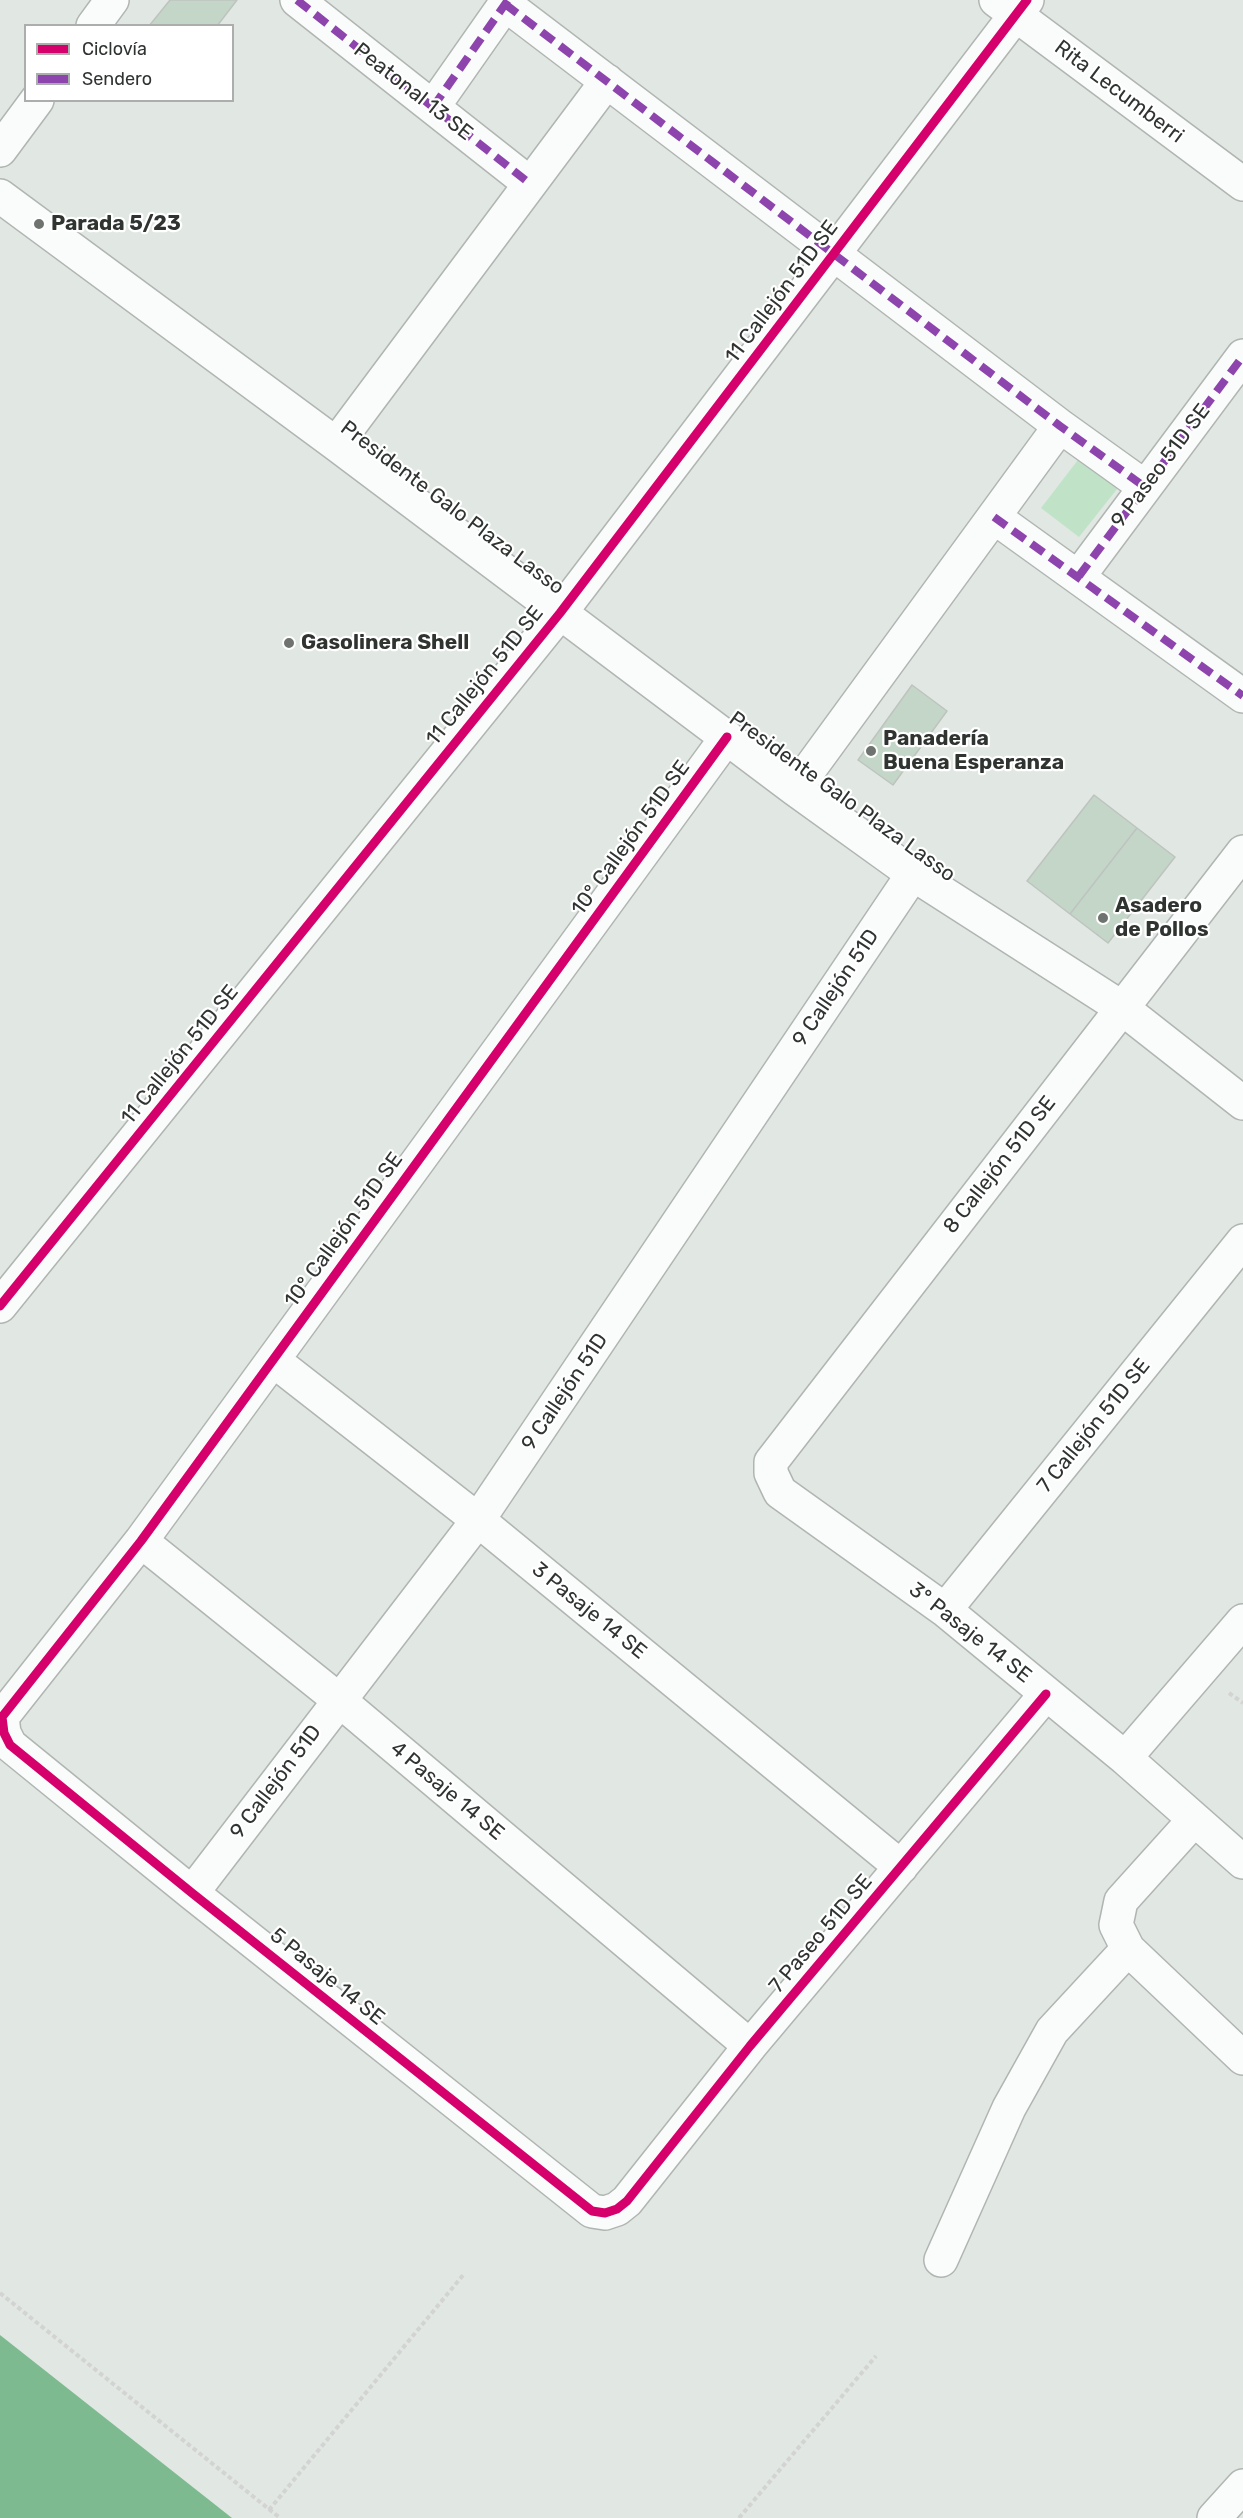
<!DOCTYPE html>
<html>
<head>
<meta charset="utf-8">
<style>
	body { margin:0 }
	#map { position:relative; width:1243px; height:2518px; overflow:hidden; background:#e1e7e2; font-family:Rubik,sans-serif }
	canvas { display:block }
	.legend { position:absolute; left:24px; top:24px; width:210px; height:78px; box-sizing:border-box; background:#fff; border:2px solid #acaead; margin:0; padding:8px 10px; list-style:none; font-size:18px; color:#303431 }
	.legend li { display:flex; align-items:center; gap:12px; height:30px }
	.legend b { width:30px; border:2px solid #acaead }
</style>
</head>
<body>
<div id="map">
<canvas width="1243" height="2518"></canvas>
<ul class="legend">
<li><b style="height:8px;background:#d6006c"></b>Ciclovía</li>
<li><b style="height:8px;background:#8e44ad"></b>Sendero</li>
</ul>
</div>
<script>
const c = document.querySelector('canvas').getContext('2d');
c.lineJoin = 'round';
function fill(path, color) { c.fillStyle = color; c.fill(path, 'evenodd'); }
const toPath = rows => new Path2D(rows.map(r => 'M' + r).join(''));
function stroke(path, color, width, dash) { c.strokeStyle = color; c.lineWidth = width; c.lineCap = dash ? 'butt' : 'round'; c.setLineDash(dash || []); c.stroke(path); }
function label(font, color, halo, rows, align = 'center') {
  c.font = font + ' Rubik,sans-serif'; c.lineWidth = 4.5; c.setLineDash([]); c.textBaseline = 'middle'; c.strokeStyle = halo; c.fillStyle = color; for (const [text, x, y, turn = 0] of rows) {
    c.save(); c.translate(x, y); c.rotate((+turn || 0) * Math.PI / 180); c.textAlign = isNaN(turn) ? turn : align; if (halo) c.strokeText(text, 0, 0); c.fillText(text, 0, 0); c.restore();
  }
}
fill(toPath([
	[1081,456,1121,484,1079,537,1041,508]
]), '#c0e3c8');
fill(toPath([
	[0,2335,232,2518,0,2518]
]), '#7dba8f');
const building = toPath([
	[170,0,237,0,217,26,149,26,170,0],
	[912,685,947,711,893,785,858,760,912,685],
	[1094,795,1137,828,1070,914,1027,881,1094,795],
	[1137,828,1175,857,1108,943,1070,914,1137,828]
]);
fill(building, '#c3d6c8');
stroke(building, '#bec3bf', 1.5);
const minor = toPath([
	[297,0,529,183],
	[996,0,1243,184],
	[505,4,1060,426,1145,487],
	[93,26,112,0],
	[433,107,508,0],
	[0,150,37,100],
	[0,196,336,444,795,789,913,874,1122,1008,1243,1103],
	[336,444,607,81],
	[994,517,1243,696],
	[1079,576,1243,356],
	[727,737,141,1541,2,1717,4,1733,10,1745,192,1893,592,2211,605,2213,617,2209,627,2201,750,2046,1046,1694],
	[795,789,1060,426],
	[1243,852,771,1462,771,1473,780,1492,945,1610,1125,1758,1243,1862],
	[0,1306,560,613,1027,0],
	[273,1360,478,1520,901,1867],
	[141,1541,339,1700,750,2046],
	[945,1610,1243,1241],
	[1125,1758,1243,1621],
	[1194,1820,1121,1901,1116,1925,1128,1949,1243,2058],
	[192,1893,478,1520,913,874],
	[941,2260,1009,2108,1052,2031,1128,1949],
	[1214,2518,1243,2486]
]);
stroke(minor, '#b1b5b2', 36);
stroke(toPath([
	[1229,1693,1243,1703],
	[0,2293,280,2518],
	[269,2510,464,2274],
	[739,2518,876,2356]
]), '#d3d3d3', 4, [4.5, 3]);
stroke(minor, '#fafbfb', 33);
stroke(toPath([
	[297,0,529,183],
	[505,4,1060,426,1145,487],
	[433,107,508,0],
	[994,517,1243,696],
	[1079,576,1243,356]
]), '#8e44ad', 8, [15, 8]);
stroke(toPath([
	[727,737,141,1541,2,1717,4,1733,10,1745,192,1893,592,2211,605,2213,617,2209,627,2201,750,2046,1046,1694],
	[0,1306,560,613,1027,0]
]), '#d6006c', 9);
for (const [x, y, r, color] of [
	[39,224,6,"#6e736f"],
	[289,643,6,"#6e736f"],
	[871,751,6,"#6e736f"],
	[1103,918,6,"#6e736f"]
]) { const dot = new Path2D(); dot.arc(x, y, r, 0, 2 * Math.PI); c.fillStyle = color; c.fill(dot); stroke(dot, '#fff', 2); }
label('21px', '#303431', '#fff', [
	["Peatonal 13 SE",413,92,38],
	["Rita Lecumberri",1119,92,37],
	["11 Callejón 51D SE",782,292,-53],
	["9 Paseo 51D SE",1161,466,-53],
	["Presidente Galo Plaza Lasso",452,508,37],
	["11 Callejón 51D SE",485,676,-51],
	["Presidente Galo Plaza Lasso",842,797,36],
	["10° Callejón 51D SE",631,838,-54],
	["9 Callejón 51D",836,988,-56],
	["11 Callejón 51D SE",180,1055,-51],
	["8 Callejón 51D SE",1000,1165,-52],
	["10° Callejón 51D SE",344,1230,-54],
	["9 Callejón 51D",565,1392,-56],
	["7 Callejón 51D SE",1094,1426,-51],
	["3 Pasaje 14 SE",589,1611,39],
	["3° Pasaje 14 SE",970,1633,38],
	["9 Callejón 51D",276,1782,-53],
	["4 Pasaje 14 SE",447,1791,40],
	["7 Paseo 51D SE",821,1934,-50],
	["5 Pasaje 14 SE",327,1977,39]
]);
label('bold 21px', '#303431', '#fff', [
	["Parada 5/23",51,224],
	["Gasolinera Shell",301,643],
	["Panadería",883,739],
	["Buena Esperanza",883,763],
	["Asadero",1115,906],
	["de Pollos",1115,930]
], 'left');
</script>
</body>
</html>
